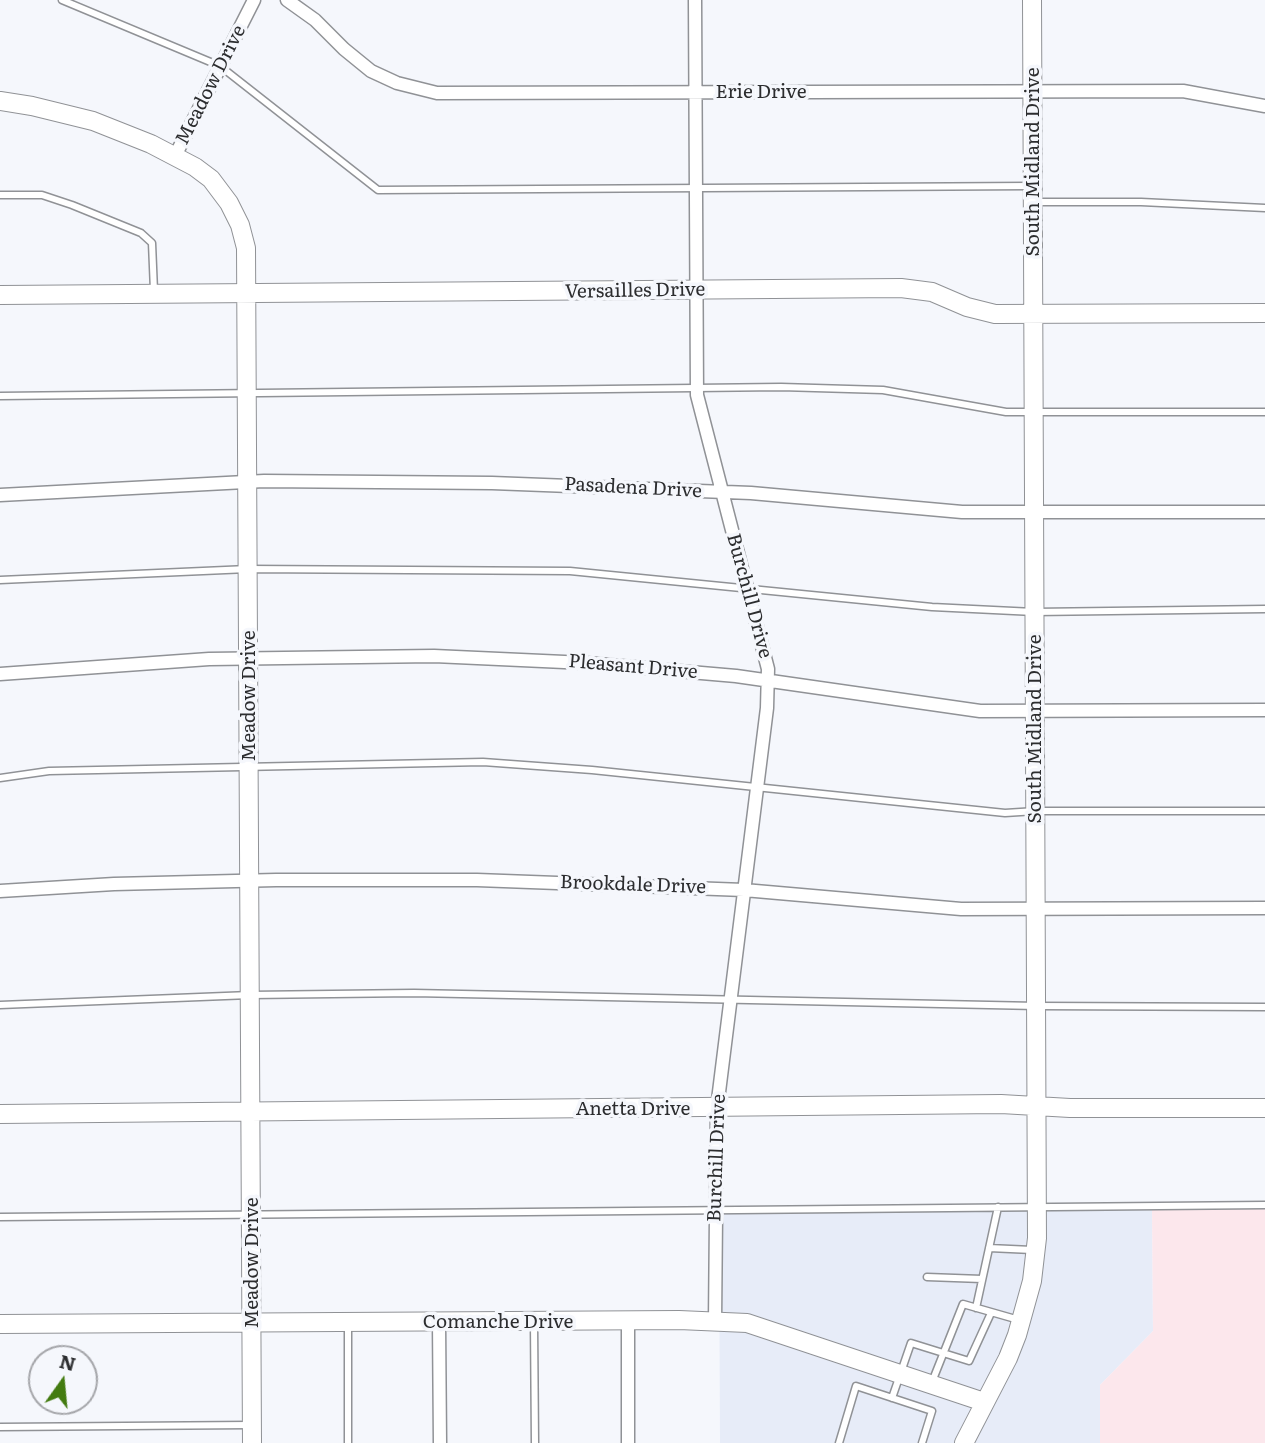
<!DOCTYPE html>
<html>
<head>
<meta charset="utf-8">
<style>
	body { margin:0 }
	#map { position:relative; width:1265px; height:1443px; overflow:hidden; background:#f5f7fc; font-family:Literata,serif }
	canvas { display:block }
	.north { position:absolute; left:28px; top:1345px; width:70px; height:70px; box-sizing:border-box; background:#f5f7fc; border:2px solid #a5a6aa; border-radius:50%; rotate:15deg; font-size:19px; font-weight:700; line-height:28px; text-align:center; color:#2c2d2f }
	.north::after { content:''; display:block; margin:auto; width:24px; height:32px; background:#437b10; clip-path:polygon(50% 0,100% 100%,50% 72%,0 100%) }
</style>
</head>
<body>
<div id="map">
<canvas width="1265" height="1443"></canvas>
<div class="north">N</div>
</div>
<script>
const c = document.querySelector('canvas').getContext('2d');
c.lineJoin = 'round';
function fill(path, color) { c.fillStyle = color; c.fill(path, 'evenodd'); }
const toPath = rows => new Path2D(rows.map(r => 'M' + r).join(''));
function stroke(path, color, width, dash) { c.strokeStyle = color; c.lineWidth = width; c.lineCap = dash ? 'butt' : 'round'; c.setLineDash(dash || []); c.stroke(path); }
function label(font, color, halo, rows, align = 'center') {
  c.font = font + ' Literata,serif'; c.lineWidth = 7; c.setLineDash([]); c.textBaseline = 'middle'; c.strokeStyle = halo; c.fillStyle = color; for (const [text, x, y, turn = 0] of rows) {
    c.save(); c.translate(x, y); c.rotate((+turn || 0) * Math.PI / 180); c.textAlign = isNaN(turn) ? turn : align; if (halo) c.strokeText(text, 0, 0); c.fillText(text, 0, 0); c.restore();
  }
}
fill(toPath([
	[1152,1208,1153,1331,1100,1385,1100,1443,720,1443,719,1214]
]), '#e7ecf8');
fill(toPath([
	[1152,1208,1265,1208,1265,1443,1100,1443,1100,1385,1153,1331]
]), '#fce7ec');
const lane = toPath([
	[62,0,220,66,378,190,1031,186],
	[0,195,42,195,72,205,141,233,152,243,154,291],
	[1035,202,1141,202,1265,208],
	[0,396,781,387,883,390,1006,412,1265,412],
	[0,580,248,569,570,571,932,607,1034,612,1265,609],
	[0,778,49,771,483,762,592,770,1005,813,1036,811,1265,811],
	[0,1005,250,995,414,993,1037,1006,1265,1007],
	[0,1217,1265,1205],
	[989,1248,1032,1250],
	[927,1277,982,1279],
	[976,1308,998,1207],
	[534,1323,535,1443],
	[348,1324,348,1443],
	[932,1382,963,1304,1019,1320],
	[892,1398,911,1343,969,1361,991,1313],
	[0,1427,250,1425],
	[839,1443,856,1386,932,1411,922,1443]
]);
const street = toPath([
	[287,0,315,20,344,49,371,71,397,83,437,93,1183,91,1265,106],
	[695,0,697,395,768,669,767,708,717,1108,715,1322],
	[175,156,254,0],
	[0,495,264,481,492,483,751,493,962,512,1265,512],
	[0,674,209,659,434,656,586,663,736,676,980,711,1265,710],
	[0,891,114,884,276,880,477,880,744,890,961,909,1265,908],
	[439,1322,440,1443],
	[628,1443,628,1321]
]);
const secondary = toPath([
	[0,101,32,106,93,121,151,144,195,167,211,179,229,203,240,225,246,248,252,1443],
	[0,295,901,288,932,292,967,307,995,314,1265,313],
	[0,1114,1001,1104,1070,1108,1265,1108],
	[0,1324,679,1320,747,1323,984,1402],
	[964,1443,1008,1358,1017,1335,1032,1281,1037,1238,1032,0]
]);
stroke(lane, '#909296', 9);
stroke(street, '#909296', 15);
stroke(secondary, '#909296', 20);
stroke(lane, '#fff', 6);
stroke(street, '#fff', 12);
stroke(secondary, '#fff', 18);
label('19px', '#2c2d2f', '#f5f7fc', [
	["Meadow Drive",211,85,-63],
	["Erie Drive",761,92],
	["South Midland Drive",1033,162,-90],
	["Versailles Drive",635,291,-1],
	["Pasadena Drive",633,488,3],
	["Burchill Drive",749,596,75],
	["Pleasant Drive",633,667,5],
	["Meadow Drive",249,696,-90],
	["South Midland Drive",1035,729,-90],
	["Brookdale Drive",633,885,2],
	["Anetta Drive",633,1109],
	["Burchill Drive",717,1158,-88],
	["Meadow Drive",252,1263,-90],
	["Comanche Drive",498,1322]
]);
</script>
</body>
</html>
